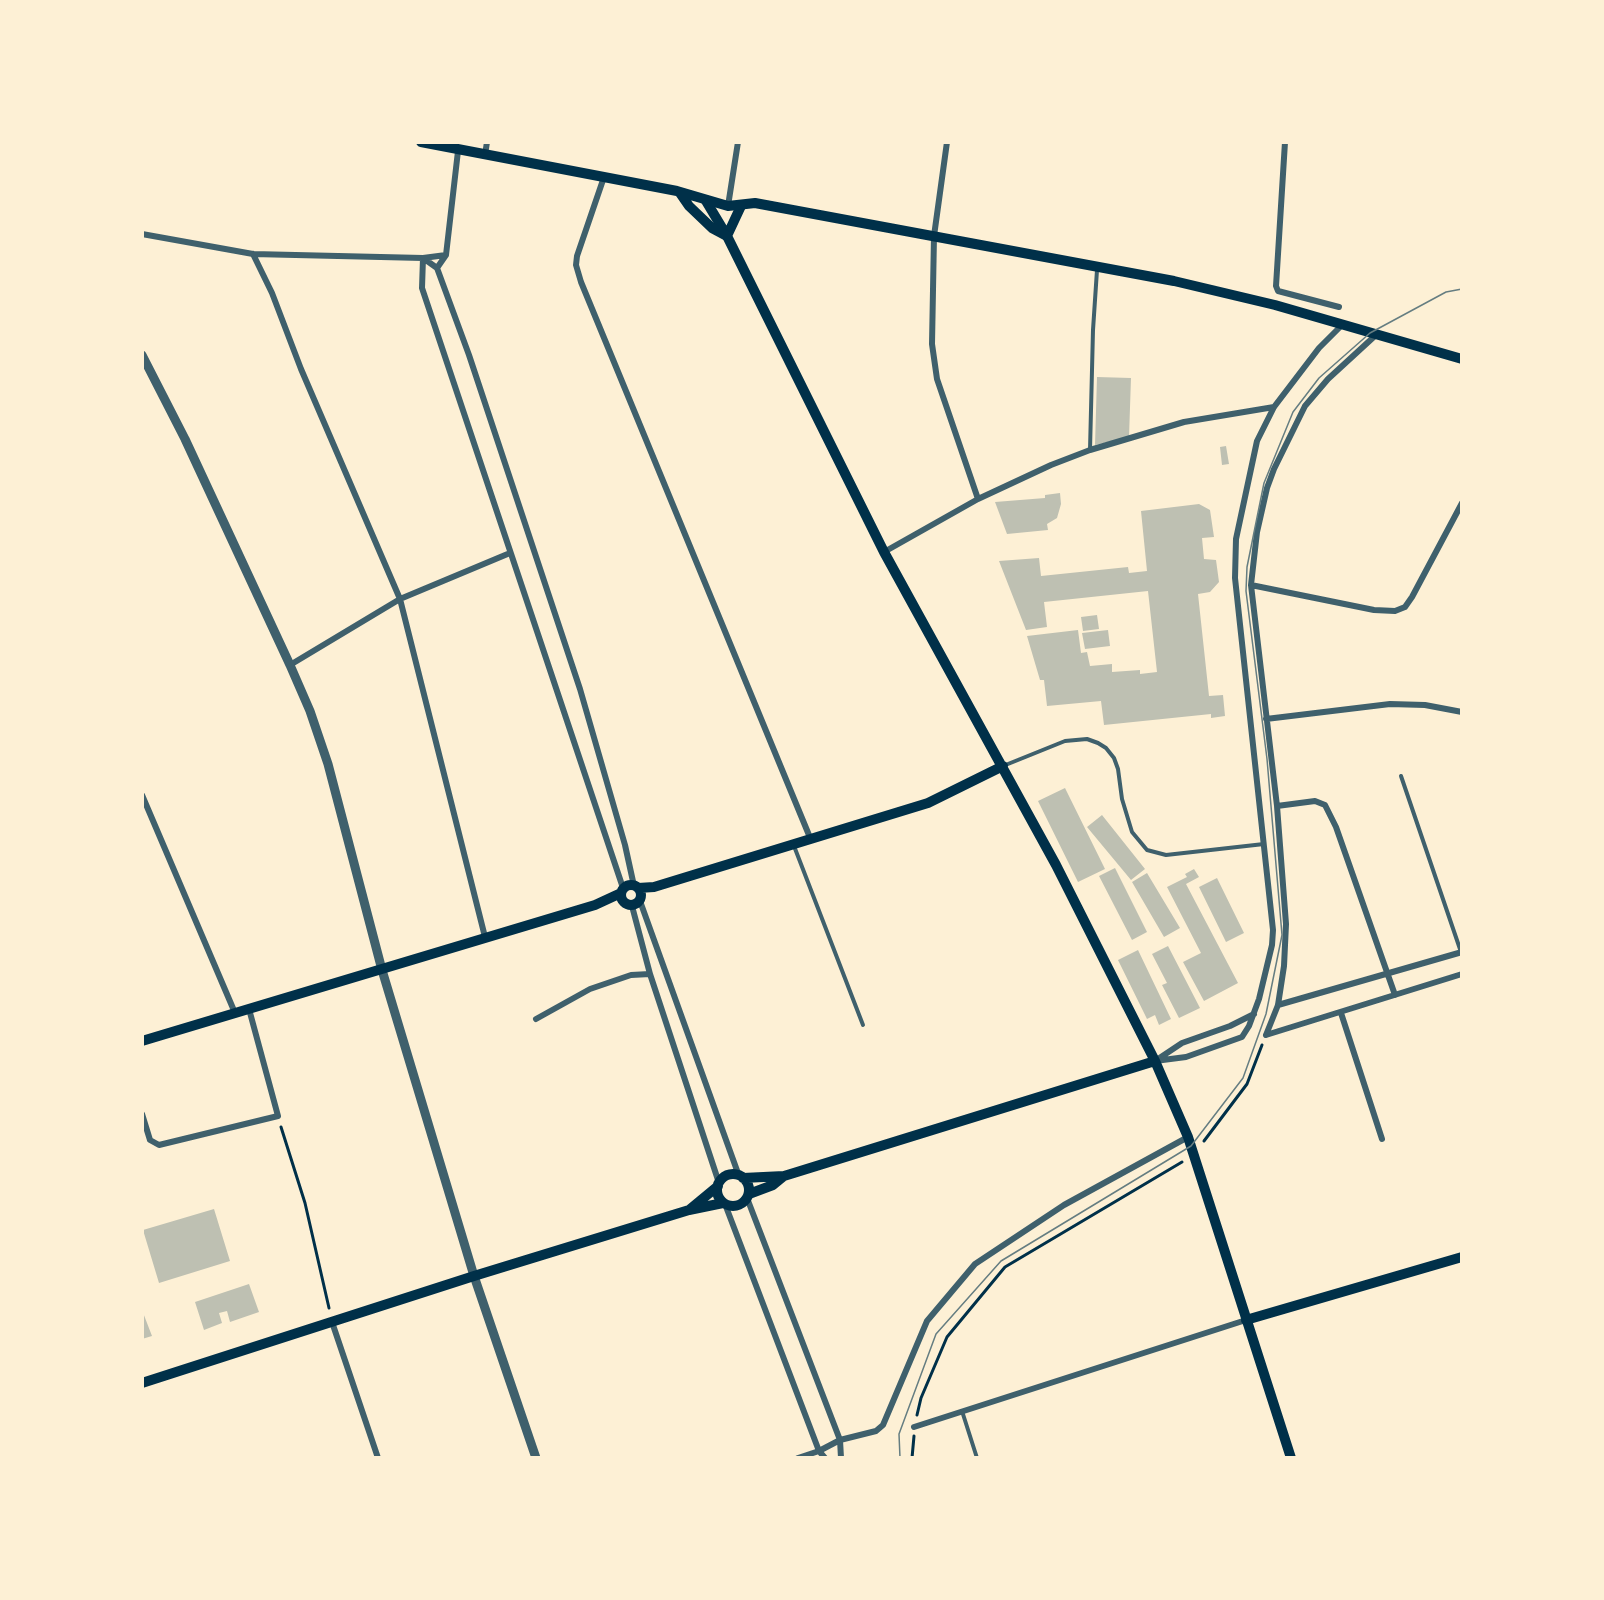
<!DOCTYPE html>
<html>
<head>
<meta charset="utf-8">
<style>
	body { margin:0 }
	#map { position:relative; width:1604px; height:1600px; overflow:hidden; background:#fdf0d5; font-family:"Golos Text",sans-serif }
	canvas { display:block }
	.frame { position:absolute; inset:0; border:144px solid #fdf0d5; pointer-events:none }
</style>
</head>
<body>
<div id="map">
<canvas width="1604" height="1600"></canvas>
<div class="frame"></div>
</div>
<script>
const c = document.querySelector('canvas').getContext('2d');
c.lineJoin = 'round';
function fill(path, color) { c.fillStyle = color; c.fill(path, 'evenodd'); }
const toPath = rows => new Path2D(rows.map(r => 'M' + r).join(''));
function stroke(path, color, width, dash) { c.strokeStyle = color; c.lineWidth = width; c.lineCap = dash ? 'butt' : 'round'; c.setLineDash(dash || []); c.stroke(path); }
fill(toPath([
	[1097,377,1131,378,1129,437,1095,445],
	[1226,446,1229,464,1222,465,1220,447],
	[1060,493,1061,504,1057,518,1047,524,1048,530,1007,534,995,502,1045,498,1045,495],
	[1199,504,1210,510,1214,537,1202,538,1204,559,1216,560,1219,582,1210,592,1198,594,1209,696,1223,695,1225,716,1211,718,1211,714,1104,725,1101,701,1047,706,1044,680,1040,680,1027,636,1078,630,1081,653,1087,652,1090,666,1112,664,1112,672,1140,670,1140,674,1157,672,1148,591,1044,602,1047,627,1026,630,999,561,1039,558,1041,576,1128,567,1129,573,1147,571,1141,511],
	[1097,615,1099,629,1083,631,1081,617],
	[1108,630,1110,646,1085,649,1082,633],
	[1065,788,1105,869,1078,882,1038,801],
	[1102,815,1145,869,1131,880,1087,827],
	[1115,868,1147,932,1132,940,1099,876],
	[1194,869,1199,877,1186,884,1238,983,1204,1001,1183,962,1201,953,1167,887,1187,877,1185,874],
	[1147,873,1180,928,1164,937,1132,882],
	[1217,878,1244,933,1226,942,1199,887],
	[1168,946,1200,1008,1179,1018,1162,985,1167,983,1152,954],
	[1138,950,1171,1019,1159,1025,1155,1015,1147,1019,1118,960],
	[214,1209,230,1261,159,1283,143,1230],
	[249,1284,259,1312,230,1322,227,1311,219,1313,222,1323,204,1330,195,1302],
	[142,1310,152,1336,142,1339]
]), '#bec0b2');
stroke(toPath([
	[281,1127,305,1203,329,1308],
	[1204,1141,1247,1084,1262,1045],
	[917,1415,921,1398,947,1337,1005,1267,1182,1162],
	[912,1458,914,1436]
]), '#003049', 3);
stroke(toPath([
	[1090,450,1093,330,1097,270],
	[1003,766,1065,741,1087,739,1098,743,1106,748,1114,758,1118,769,1122,799,1132,832,1147,850,1166,855,1264,844],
	[1401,776,1461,952],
	[794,846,863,1025],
	[962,1411,977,1458]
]), '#3f606c', 4);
stroke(toPath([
	[947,142,934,236,932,344,937,379,978,499],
	[1285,142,1276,286,1278,291,1339,307],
	[485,155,487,142],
	[604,177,577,256,576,265,581,282,811,840],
	[728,206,738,142],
	[142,234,253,254,423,258,437,268],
	[253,254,272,293,301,369,400,599,485,937],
	[446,255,423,258,422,288,623,888],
	[437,268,469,355,580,689,625,845,634,886],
	[437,268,446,255,458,151],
	[884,552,978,499,1051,465,1090,450,1184,422,1274,407],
	[1251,585,1374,610,1395,611,1405,607,1412,597,1462,503],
	[290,665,400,599,510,553],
	[1266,719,1390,704,1425,705,1462,712],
	[142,795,235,1013],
	[1277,806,1315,801,1325,805,1336,827,1395,995],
	[640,901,739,1176],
	[632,906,650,974,719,1183],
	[1278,1005,1462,952],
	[1341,1013,1382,1139],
	[536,1019,590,989,631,975,650,974],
	[1266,1035,1278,1005,1284,966,1286,924,1277,806,1251,585,1257,532,1267,488,1274,469,1305,406,1328,379,1377,334],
	[1266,1035,1462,974],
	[1158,1059,1182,1043,1230,1026,1254,1014],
	[1155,1061,1186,1057,1242,1037,1249,1026,1259,999,1272,945,1273,930,1235,578,1236,539,1257,441,1274,407,1319,348,1342,325],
	[142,1114,150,1140,159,1145,278,1116,249,1009],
	[747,1198,840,1440,841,1458],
	[725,1204,819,1451,825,1458],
	[332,1322,378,1458],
	[914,1427,1246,1320],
	[798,1458,819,1451,840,1440,876,1431,883,1425,927,1321,975,1264,1064,1205,1188,1137]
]), '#3f606c', 6);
stroke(toPath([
	[142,355,185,439,290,665,310,711,328,764,382,970,474,1276,536,1458]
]), '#3f606c', 9);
stroke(toPath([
	[706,201,727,236,884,552,1056,865,1155,1061,1188,1137,1291,1458],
	[727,236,741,206],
	'621 895a10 10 0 1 1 20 0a10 10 0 1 1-20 0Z',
	[638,888,654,887,928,803,1003,766],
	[142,1041,595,905,621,893],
	'717 1190a16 16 0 1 1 32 0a16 16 0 1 1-32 0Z',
	[743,1178,784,1176],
	[749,1194,773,1185,784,1176,797,1172,1155,1061],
	[689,1210,718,1186],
	[1246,1320,1462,1257],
	[142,1383,474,1276,689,1210,723,1203]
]), '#003049', 10);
stroke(toPath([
	[421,142,677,191,728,206,755,203,1174,281,1275,305,1462,359],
	[680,193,689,206,712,228,727,236]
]), '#003049', 10);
stroke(toPath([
	[900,1458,899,1434,936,1334,1001,1261,1191,1146,1243,1078,1266,1014,1282,935,1267,759,1246,591,1247,567,1264,483,1293,412,1319,378,1370,333,1446,292,1462,289]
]), '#657d81', 1.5);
</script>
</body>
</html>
